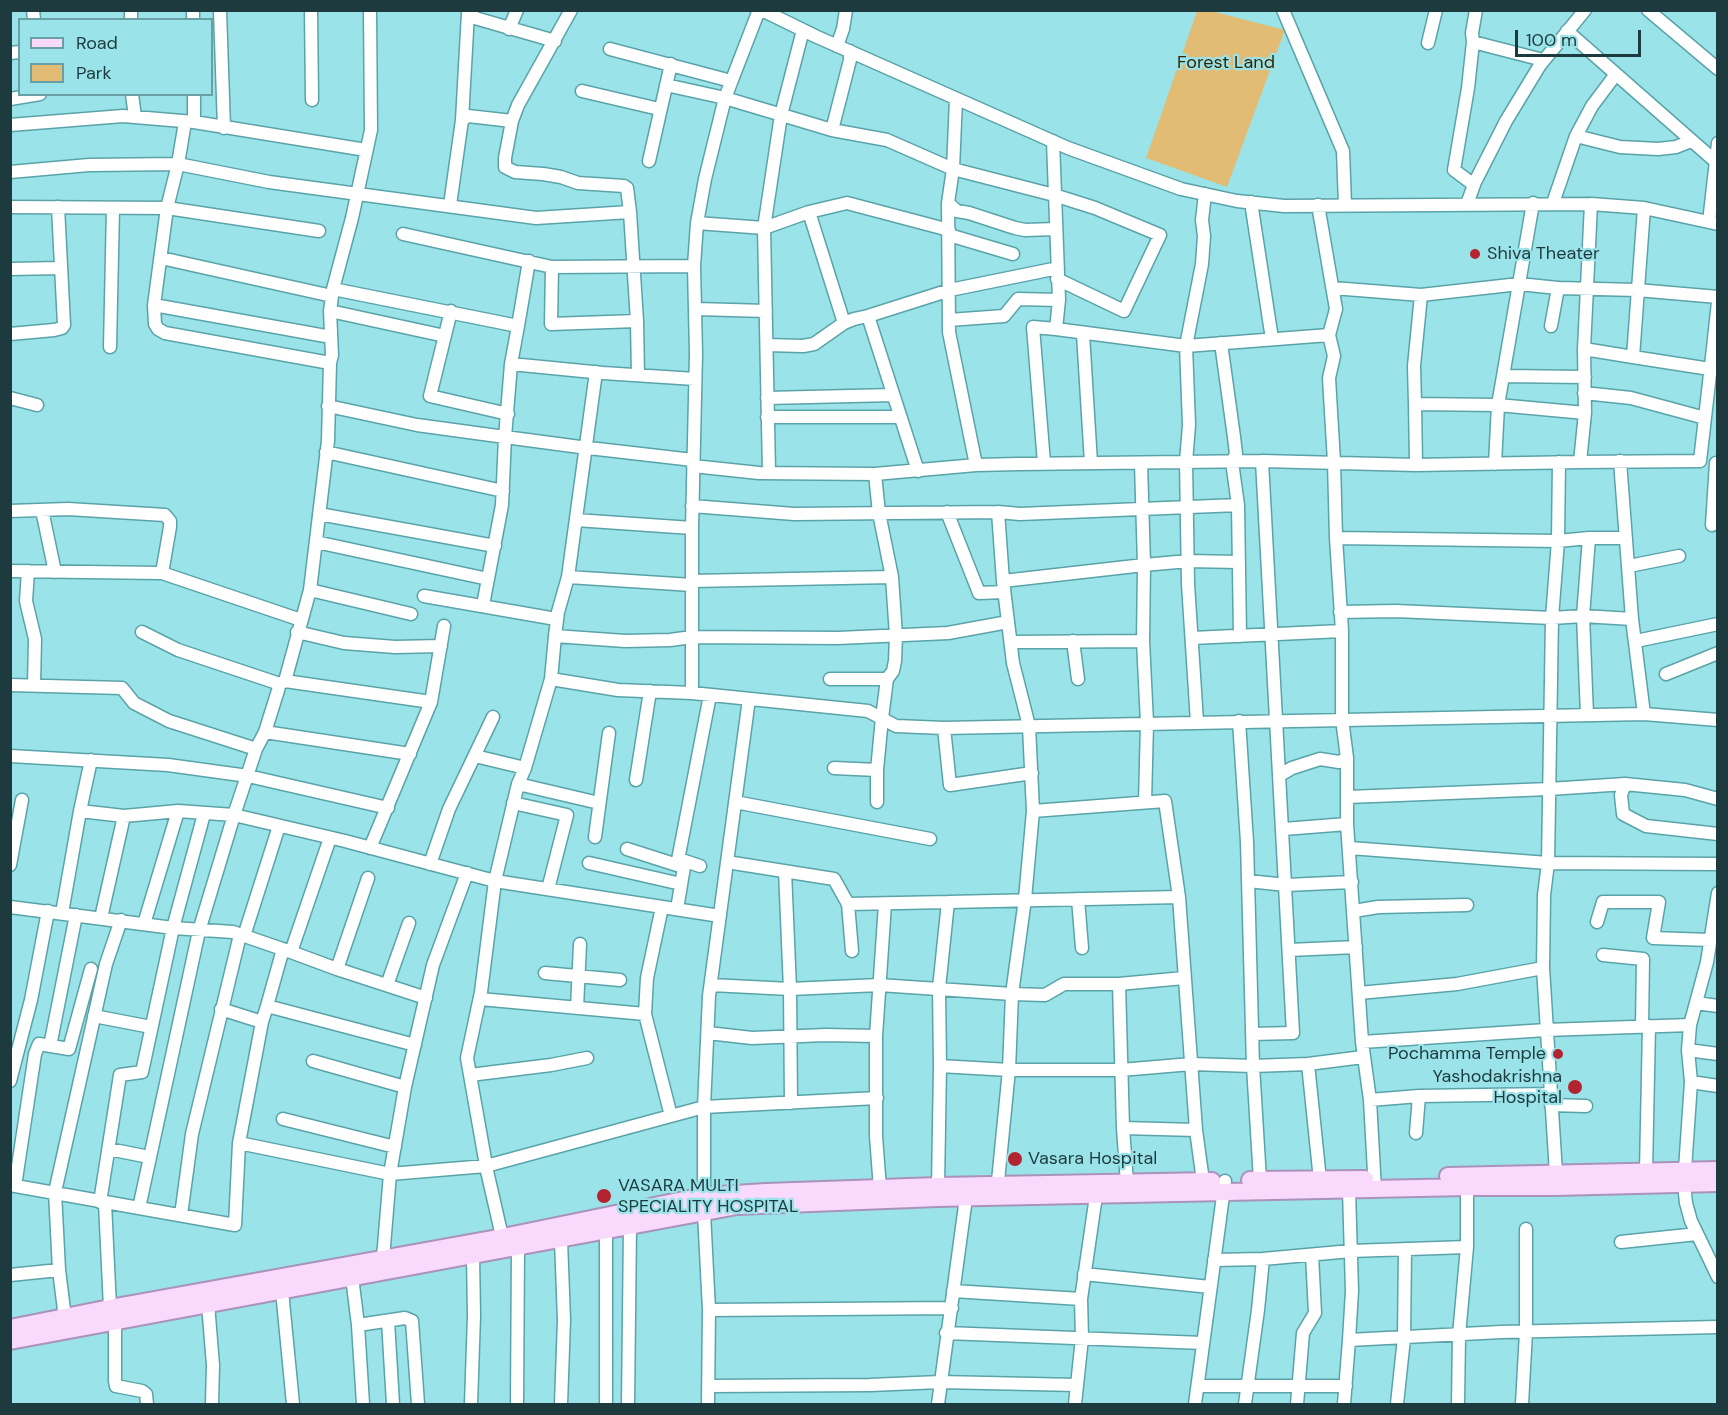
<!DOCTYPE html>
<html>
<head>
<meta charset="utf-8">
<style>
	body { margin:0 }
	#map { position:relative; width:1728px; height:1415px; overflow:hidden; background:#9ae3e9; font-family:"DM Sans",sans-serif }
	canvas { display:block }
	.frame { position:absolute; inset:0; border:12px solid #1d3b3e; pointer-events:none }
	.legend { position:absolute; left:18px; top:18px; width:195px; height:78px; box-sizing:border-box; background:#9ae3e9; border:2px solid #68a0a5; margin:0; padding:8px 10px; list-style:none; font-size:18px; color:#1d3b3e }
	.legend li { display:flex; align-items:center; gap:12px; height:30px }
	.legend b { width:30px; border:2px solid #68a0a5 }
	.scale { position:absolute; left:1515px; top:30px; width:126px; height:27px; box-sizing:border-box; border:3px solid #1d3b3e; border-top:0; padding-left:8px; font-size:18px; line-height:21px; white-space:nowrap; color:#1d3b3e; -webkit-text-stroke:4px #9ae3e9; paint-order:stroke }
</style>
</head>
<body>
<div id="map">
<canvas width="1728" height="1415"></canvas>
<div class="frame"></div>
<ul class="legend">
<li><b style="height:8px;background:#f9dafd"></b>Road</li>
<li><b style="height:16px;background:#e2bc75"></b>Park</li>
</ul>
<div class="scale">100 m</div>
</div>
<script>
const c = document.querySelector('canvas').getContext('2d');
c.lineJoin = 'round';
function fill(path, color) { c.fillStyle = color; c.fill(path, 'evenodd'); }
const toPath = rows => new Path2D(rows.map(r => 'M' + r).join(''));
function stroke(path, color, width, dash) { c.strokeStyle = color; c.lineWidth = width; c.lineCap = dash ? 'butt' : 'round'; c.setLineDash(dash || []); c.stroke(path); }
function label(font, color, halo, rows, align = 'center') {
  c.font = font + ' "DM Sans",sans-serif'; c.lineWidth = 4.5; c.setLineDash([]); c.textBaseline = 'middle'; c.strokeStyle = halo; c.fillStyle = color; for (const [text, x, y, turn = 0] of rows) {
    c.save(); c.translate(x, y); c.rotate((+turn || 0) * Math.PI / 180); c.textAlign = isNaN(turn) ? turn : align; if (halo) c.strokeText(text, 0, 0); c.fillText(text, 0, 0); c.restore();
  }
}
fill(toPath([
	[1197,11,1211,11,1285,30,1227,187,1146,158]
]), '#e2bc75');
const minor = toPath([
	[33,10,34,20],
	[220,10,224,128],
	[311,10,312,100],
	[468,10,475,18,555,41],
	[571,10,518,105,512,121,505,158,505,167,515,172,543,174,561,177,578,183,624,186,627,188,630,212,637,321,638,375],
	[762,10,815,36,1068,148,1181,189,1237,201,1284,206,1591,204,1644,208,1718,224],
	[1283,10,1343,151,1345,205],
	[1648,10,1718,69],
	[131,20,131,10],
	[193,20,193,10],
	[509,29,517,10],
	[1567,31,1715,161],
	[1473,42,1543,60],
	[1428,43,1436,10],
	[837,46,843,29,846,10],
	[610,49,731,81],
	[10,53,20,52],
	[666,85,725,98,832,130,887,140,953,169,1054,195,1095,208,1160,235,1124,311,1057,279],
	[582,91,659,109],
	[132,94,135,117],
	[10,99,40,94],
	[956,99,953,169,948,203,949,332,976,465],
	[462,120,468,116,477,117,512,121],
	[194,122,194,94],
	[10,125,123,116,194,122,366,150],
	[832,130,850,60,850,51],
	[1576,136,1620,147,1658,149,1676,147,1691,141],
	[649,161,671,64],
	[10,172,89,165,178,164,185,122],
	[1474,185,1454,170,1468,88,1473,42,1472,33,1476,10],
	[1251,202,1272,339],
	[948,203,957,211,969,213,1015,228,1025,230,1056,229],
	[1553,203,1576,136,1592,106,1616,74],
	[1467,204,1475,182,1506,121,1540,65,1585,10],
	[1591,204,1584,349,1585,413,1580,462,1700,461,1713,348],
	[450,205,462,120,468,13],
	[1318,205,1336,309,1329,335,1334,356,1329,378,1334,462,1336,538,1342,631,1342,719,1347,758,1347,824,1362,1042,1370,1100,1375,1190],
	[10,207,167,208,319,231],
	[1644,208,1633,357,1710,369],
	[809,212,844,323],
	[1709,222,1718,143],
	[697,223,764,228,809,212,847,203,949,230],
	[403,234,552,267],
	[949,235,1013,254],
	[161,258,332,296],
	[10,269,60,268],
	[1333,288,1421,295],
	[1718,302,1713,348,1718,348],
	[154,305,331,337],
	[696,309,766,311],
	[330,311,445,336],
	[451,311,430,396,508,414],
	[868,316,918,471],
	[949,320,1004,316,1018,299,1059,300],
	[637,321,551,324,552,267,694,266],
	[518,326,529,261],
	[1551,326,1558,288],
	[1056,329,1186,346,1329,335],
	[10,334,54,330,62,328,64,325,58,207],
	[1083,334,1091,463],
	[767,345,803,346,814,344,844,323,854,319,868,316,950,290,1058,268],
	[110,347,113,208],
	[1584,349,1633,357],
	[330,363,165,333,158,329,155,324,154,305,167,208,178,164,269,182,536,218,630,212],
	[511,364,603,373,695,379],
	[1504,376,1585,377],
	[1584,393,1631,398,1705,418],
	[10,398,37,405],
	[767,398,893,395],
	[1415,404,1414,366,1421,295,1519,284,1558,288,1637,290,1718,297],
	[328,406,417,425,505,437,511,364,518,326,333,289],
	[767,417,900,417],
	[326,452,503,491],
	[1620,461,1632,619,1644,714],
	[1044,463,1033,327,1056,329,1059,300,1053,141],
	[1141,463,1144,565,1143,641,1147,723,1145,802],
	[1495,464,1498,405,1533,203],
	[1416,465,1415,404,1498,405,1585,413],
	[693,466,759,473,875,474,976,465,1019,464,1262,461,1416,465,1580,462],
	[769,472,764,228,781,115,803,30],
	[875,474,879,513,892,577,896,636,895,661,893,671,887,679,882,718,877,770,877,802],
	[1238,505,1240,636],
	[692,506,794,514,998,512,1020,514,1238,505,1232,462,1236,454,1234,437,1221,343],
	[42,510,55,572],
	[10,511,68,509,165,515,170,521,170,527,162,573],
	[947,512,979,593,1004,592],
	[998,512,1003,581,1144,565,1188,561,1238,562],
	[319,514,495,546],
	[576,520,692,528],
	[1712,525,1716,463],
	[1336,538,1558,541,1589,538,1626,538],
	[316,542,488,579],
	[1629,566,1679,556],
	[10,571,162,573,301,620],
	[28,571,26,601,35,639,34,685],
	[568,577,692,585],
	[692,581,892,577],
	[310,590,411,614],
	[424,596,556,619],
	[483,605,502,505,505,437,580,447,693,460],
	[1340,612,1396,611,1552,618,1583,616,1632,619],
	[142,632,178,650,280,684],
	[297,632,344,643,395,647,441,646],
	[555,636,558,612,568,577,596,372],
	[1192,638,1342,631],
	[1073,641,1078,679],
	[1636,641,1718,624],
	[1011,642,1143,641],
	[1666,674,1718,653],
	[551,679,555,636,625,641,670,640,692,637,838,638,948,633,1008,622],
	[830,679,887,679],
	[285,681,431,702],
	[10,685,122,688,134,703,169,721,256,749],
	[692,693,692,528,696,354,694,266,697,223,705,179,725,98,759,10],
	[1587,715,1583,616,1589,538],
	[1239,721,1247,842,1253,1066,1260,1180],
	[1197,722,1188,584,1186,462,1189,425,1186,346,1202,264,1204,236,1202,220,1205,194],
	[944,728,950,785,1032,773],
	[265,732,410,754],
	[10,756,168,765,248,776,388,808],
	[475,756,525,768],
	[834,768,877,770],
	[1280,775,1292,768,1320,759,1339,762,1347,758],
	[636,780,650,691],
	[518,784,599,803],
	[1625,784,1621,795,1623,814,1646,826,1718,834],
	[1348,797,1549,789,1625,784,1685,790,1718,799],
	[735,802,930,839],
	[513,803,567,815,548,889],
	[80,811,124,816,178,811,234,815,345,841,495,881,518,784,525,768,551,679,618,690,692,693,868,711,896,726,944,728,1644,714,1718,720],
	[1033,811,1025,899,1012,994,1045,995,1064,984,1119,984,1184,978],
	[1284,829,1347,824],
	[595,837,609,733],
	[330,838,291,952,337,969,368,878],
	[370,848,431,702,444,626],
	[1350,848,1548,863,1718,864],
	[627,849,677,865],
	[685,861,700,866],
	[727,862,834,879,848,904],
	[589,863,681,884],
	[430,864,449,809,493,717],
	[10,865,22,800],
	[785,871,790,989,791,1103],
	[1248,881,1286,885,1352,882],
	[1718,893,1707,962,1690,1025,1688,1050,1691,1082,1684,1184,1686,1203,1691,1221,1718,1277],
	[1179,897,1196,1130,1203,1181],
	[1078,899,1082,948],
	[10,907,173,928,233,932,291,952],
	[677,909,685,861,677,865,710,695],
	[1354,911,1378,907,1467,905],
	[62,913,80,811,91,760],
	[101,918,124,816],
	[1597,922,1603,902,1659,902,1653,938,1710,940],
	[144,924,178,811],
	[244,936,279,826],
	[1290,950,1356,947],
	[852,951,848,904,948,902],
	[1603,955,1643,959,1642,1026],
	[337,969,426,998],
	[545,973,620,980],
	[1119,984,1123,1128,1127,1183],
	[387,985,409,923],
	[711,985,790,989,879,985,1012,994,1009,1070,997,1191],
	[1359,993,1457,984,1543,968],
	[480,999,645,1014,647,978,662,907],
	[1696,1003,1718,1006],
	[267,1006,283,949],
	[577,1008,580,944],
	[221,1009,262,1022],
	[645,1014,671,1116],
	[94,1016,151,1027],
	[708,1033,752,1038,826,1035,876,1036],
	[1252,1034,1293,1033,1262,461],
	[1362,1042,1546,1030,1690,1025],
	[415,1045,267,1006,262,1022,239,1143,390,1174,486,1166,704,1107,877,1098],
	[50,1046,76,915],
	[1688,1050,1718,1054],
	[313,1061,405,1087],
	[1308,1064,1363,1057],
	[940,1066,1009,1070,1121,1070,1191,1064,1253,1066,1308,1064,1320,1180],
	[470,1075,551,1065,587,1058],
	[10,1081,31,1000,48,911],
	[1691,1082,1718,1086],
	[1370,1100,1419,1096],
	[1551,1105,1586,1106],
	[283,1119,395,1147],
	[1123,1128,1196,1130],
	[1416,1133,1419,1096,1551,1094],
	[239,1143,235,1225,139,1208,199,931,234,815,256,749,265,732,280,684,285,681,310,590,328,441,330,363,332,355,330,311,333,289,352,218,371,130,370,10],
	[109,1149,149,1157],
	[1646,1171,1649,1026],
	[1556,1173,1543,968,1544,895,1548,863,1552,618,1558,541,1559,462],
	[10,1185,139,1208],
	[15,1186,35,1054,39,1044,69,1049,91,969],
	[938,1186,940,1066,939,988,948,902,1179,897,1165,801,1033,811,1029,726,1013,663,1003,581],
	[880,1189,876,1136,876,1036,885,904],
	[100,1202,120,1075,142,1072,173,928,204,814],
	[105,1203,110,1308],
	[181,1215,192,1134,240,935],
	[561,1240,564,1320,561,1404],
	[1621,1242,1697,1234],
	[504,1245,487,1171,467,1058,481,992,495,881,720,916],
	[1467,1247,1467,1187],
	[383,1258,390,1174,405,1087,433,965,467,873],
	[1214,1260,1263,1259],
	[1084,1274,1210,1287],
	[10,1275,59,1270],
	[352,1277,358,1325,363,1404],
	[282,1291,293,1404],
	[953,1291,1081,1299],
	[208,1304,213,1365,212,1404],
	[709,1310,952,1308],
	[65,1318,59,1270,55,1192,106,964,121,920],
	[388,1321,393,1404],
	[115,1323,115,1381,116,1386,142,1391,146,1394,147,1404],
	[358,1325,405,1318,412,1321,418,1404],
	[946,1333,1203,1343],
	[1349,1340,1352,1291,1349,1190],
	[708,1386,870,1385,940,1382,1077,1385],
	[1198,1386,1346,1386],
	[471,1404,474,1316,473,1255],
	[517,1404,518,1247],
	[606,1404,606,1231],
	[628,1404,630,1226],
	[708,1404,709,1310,704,1213,704,1107,709,996,749,699],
	[938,1404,966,1198],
	[1075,1404,1082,1338,1081,1299,1096,1196],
	[1195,1404,1225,1181],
	[1245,1404,1258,1310,1263,1259,1351,1251,1467,1247,1459,1335,1458,1404],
	[1297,1404,1303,1333,1315,1313,1312,1255],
	[1344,1404,1349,1340,1501,1332,1718,1327],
	[1397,1404,1404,1338,1405,1249],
	[1522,1404,1526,1332,1526,1229]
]);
const major = toPath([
	[1448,1176,1718,1170],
	[1250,1180,1365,1179],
	[10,1328,110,1308,503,1237,703,1196,766,1192,938,1186,1212,1181],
	[10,1341,737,1206,937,1198,1467,1187,1555,1187,1718,1183]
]);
stroke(minor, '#5aa3a9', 15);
stroke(major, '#a993ba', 20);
stroke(minor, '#fff', 12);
stroke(major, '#f9dafd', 16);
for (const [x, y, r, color] of [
	[1475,254,6,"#b42330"],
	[1558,1054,6,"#b42330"],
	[1575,1087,8,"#b42330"],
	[1015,1159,8,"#b42330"],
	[604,1196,8,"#b42330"]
]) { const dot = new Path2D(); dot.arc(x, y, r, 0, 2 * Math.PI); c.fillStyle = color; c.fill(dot); stroke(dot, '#9ae3e9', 2); }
label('18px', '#372603', '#9ae3e9', [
	["Forest Land",1226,63]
]);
label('18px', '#1d3b3e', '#9ae3e9', [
	["Shiva Theater",1487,254],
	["Pochamma Temple",1546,1054,"right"],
	["Yashodakrishna",1562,1077,"right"],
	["Hospital",1562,1098,"right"],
	["Vasara Hospital",1028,1159],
	["VASARA MULTI",618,1186],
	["SPECIALITY HOSPITAL",618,1207]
], 'left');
</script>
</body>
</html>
